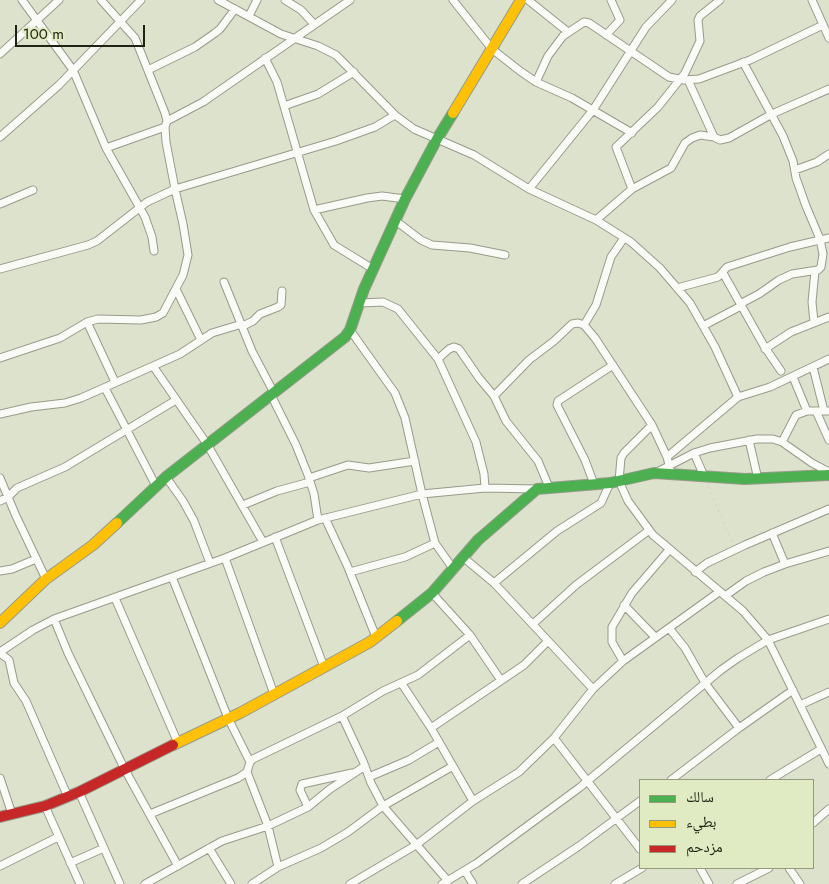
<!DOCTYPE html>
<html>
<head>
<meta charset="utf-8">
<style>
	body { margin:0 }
	#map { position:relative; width:829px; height:884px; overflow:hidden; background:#dce2cc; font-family:Jost,"Noto Naskh Arabic",sans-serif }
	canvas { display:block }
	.legend { position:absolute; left:639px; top:779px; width:175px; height:90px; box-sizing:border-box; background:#e1ebc3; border:1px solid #949b7d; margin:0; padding:6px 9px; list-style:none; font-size:15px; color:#202314 }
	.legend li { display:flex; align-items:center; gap:10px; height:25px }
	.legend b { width:25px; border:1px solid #949b7d }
	.scale { position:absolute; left:15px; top:25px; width:130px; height:22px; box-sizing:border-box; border:2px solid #202314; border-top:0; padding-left:6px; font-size:15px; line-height:18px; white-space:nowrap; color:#202314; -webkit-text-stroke:4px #e1ebc3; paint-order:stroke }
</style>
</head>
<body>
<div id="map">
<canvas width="829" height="884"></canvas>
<ul class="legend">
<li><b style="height:6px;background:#4caf50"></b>سالك</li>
<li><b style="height:6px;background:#ffc107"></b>بطيء</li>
<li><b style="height:6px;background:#c62828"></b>مزدحم</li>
</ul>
<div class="scale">100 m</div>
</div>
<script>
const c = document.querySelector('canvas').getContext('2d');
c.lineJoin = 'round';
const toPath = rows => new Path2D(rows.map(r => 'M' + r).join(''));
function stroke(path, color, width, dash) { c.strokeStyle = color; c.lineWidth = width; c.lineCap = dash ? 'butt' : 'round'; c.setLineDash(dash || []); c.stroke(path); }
const street = toPath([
	[22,0,73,70,106,148,145,217,152,237,154,251],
	[218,0,281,34,318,46,336,55,395,115,414,129,474,155,529,189,596,220,631,242,660,268,690,303,715,347,738,397],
	[285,0,301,10,314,24],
	[453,0,492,49,520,71,536,82,572,98,632,133],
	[528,0,568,32],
	[812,0,829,38],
	[249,16,257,0],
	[606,35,620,20,611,0],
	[0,54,59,0],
	[265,58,277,82,314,210,334,245,373,269],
	[148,70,195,47,215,33,220,29,235,9],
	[688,80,714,137],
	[536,82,548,56,563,36,584,22,589,23,669,77,684,80,699,79,750,60,823,25],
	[284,106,318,94,354,72],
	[167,121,203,102,350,0],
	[0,137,59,85,141,0],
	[106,148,165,127],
	[795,170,817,162,829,154],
	[529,189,593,110,646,27,672,0],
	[632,189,616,147,658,107,685,73,700,41,698,20,700,16,720,0],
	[0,204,33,190],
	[314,210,367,198,382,196,405,199],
	[596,220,632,189,671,168,685,143,692,138,700,135,714,137,720,140,729,138,772,114,829,89],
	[396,221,421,240,432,245,470,248,505,255],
	[0,269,88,245,97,241,147,202,175,189,336,141,375,127,395,115],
	[723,273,764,346,781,371],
	[224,282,252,351,274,393],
	[677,288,718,277,727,267,790,247,829,238],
	[176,289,201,340],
	[360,303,383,302,398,309,438,359,476,442,484,474,485,488],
	[740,304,759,294,779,280,792,274,818,270,821,267,823,254,820,239,806,206,796,178,793,161,783,136,743,62],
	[87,322,115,382],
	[814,322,812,302,815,271],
	[584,325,596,305,611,257,624,238],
	[243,326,253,321,260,314,278,307,281,305,282,291],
	[703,326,741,306],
	[350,330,395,393,405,418,422,494,435,543,454,570],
	[765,349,791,332,829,317],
	[0,358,60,338,87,322,98,319,141,320,156,317,163,313,183,275,188,255,183,224,175,189,166,142,165,127,167,121,165,113,135,38,101,0],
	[438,359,449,349,454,347,459,349,479,378,494,396,506,421,538,461,549,487],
	[153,366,207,444,263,542],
	[813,367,824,411],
	[793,377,807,411],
	[105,388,156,486],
	[271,395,296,445,308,475,314,494,318,520],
	[494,396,529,360,554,341,572,324,578,323,584,325,595,338,652,425,667,457,671,473],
	[816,411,829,440],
	[0,414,31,407,65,403,81,398,180,354,212,333,242,324],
	[652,425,624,453,621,458,619,481,628,501,653,535,743,611,768,640,829,764],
	[749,440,758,479],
	[782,442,796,415,807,411,829,411],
	[694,453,704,476],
	[667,457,738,397,770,387,829,359],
	[655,473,694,453,710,448,757,439,773,439,782,442,812,463,829,472],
	[166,477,183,501,194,521,210,563],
	[0,478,16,516,46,579],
	[309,478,348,465,369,468,415,461],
	[594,484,585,460,557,405,558,401,613,365],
	[0,501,8,497,17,488,65,467,176,400],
	[243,505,277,491,310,482],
	[325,518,347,565,376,637],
	[772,533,785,564],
	[275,537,324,667],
	[225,558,274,694],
	[464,558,494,583,593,689],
	[0,571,12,569,36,559],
	[350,572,405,557,435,543],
	[695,572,707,563,745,545,829,509],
	[172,577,228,718,250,762],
	[494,583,557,531,601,503,610,483],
	[432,593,470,635,500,679],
	[725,596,746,581,764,572,785,564,829,551],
	[115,598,178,743],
	[624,605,655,637],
	[54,619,68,653,124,768,178,866],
	[533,624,576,585,648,531],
	[669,628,685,648,705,683,739,728],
	[0,652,33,630,54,619,225,558,318,520,422,494,485,488,537,489],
	[0,653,9,660,14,683,26,701,68,797],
	[623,661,612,642,612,627,632,593,669,550],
	[402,684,431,728,473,801],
	[800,705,829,692],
	[342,716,363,761,371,783,383,806,448,881],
	[431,728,524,665,548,641],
	[554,738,640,849],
	[247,772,268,826,278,867],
	[369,777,409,760,439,742],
	[0,778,12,814],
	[671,780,739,728,793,690],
	[770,780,821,749],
	[79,792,120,884],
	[45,806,80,884],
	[308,807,300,790,302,784,352,773],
	[150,814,238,778,247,772,250,762,253,759,342,716,383,691,418,675,470,635],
	[813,823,829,809],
	[209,848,231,884],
	[70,863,104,848],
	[0,866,58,837],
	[700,868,709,884],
	[789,868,800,884],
	[465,871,473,884],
	[145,884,222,841,268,826,308,807,330,789,365,766],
	[252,884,278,867,321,848,348,832,383,806,453,766],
	[350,884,416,845,473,801,519,772,554,738,593,689,623,661,719,592],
	[442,884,477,863,579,788,721,670,738,658,768,640,829,619],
	[522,884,579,846,640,801],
	[615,884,642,868],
	[737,884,769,868]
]);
const fast = toPath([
	[117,523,166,477,345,337,350,330,364,289,405,199,437,139,453,113],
	[397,621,432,593,478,540,537,489,610,483,654,473,745,479,829,475]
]);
const slow = toPath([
	[453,113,521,0],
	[0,623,46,579,93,545,117,523],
	[173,745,240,713,370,642,397,621]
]);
const jam = toPath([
	[0,817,45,806,79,792,173,745]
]);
stroke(street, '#979b8b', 9);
stroke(fast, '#979b8b', 12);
stroke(slow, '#979b8b', 12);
stroke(jam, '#979b8b', 12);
stroke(toPath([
	[708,486,732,542]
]), '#d3d4ce', 1, [2.5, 4]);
stroke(street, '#fafbf7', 7);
stroke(fast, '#4caf50', 10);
stroke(slow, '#ffc107', 10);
stroke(jam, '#c62828', 10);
</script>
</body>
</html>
